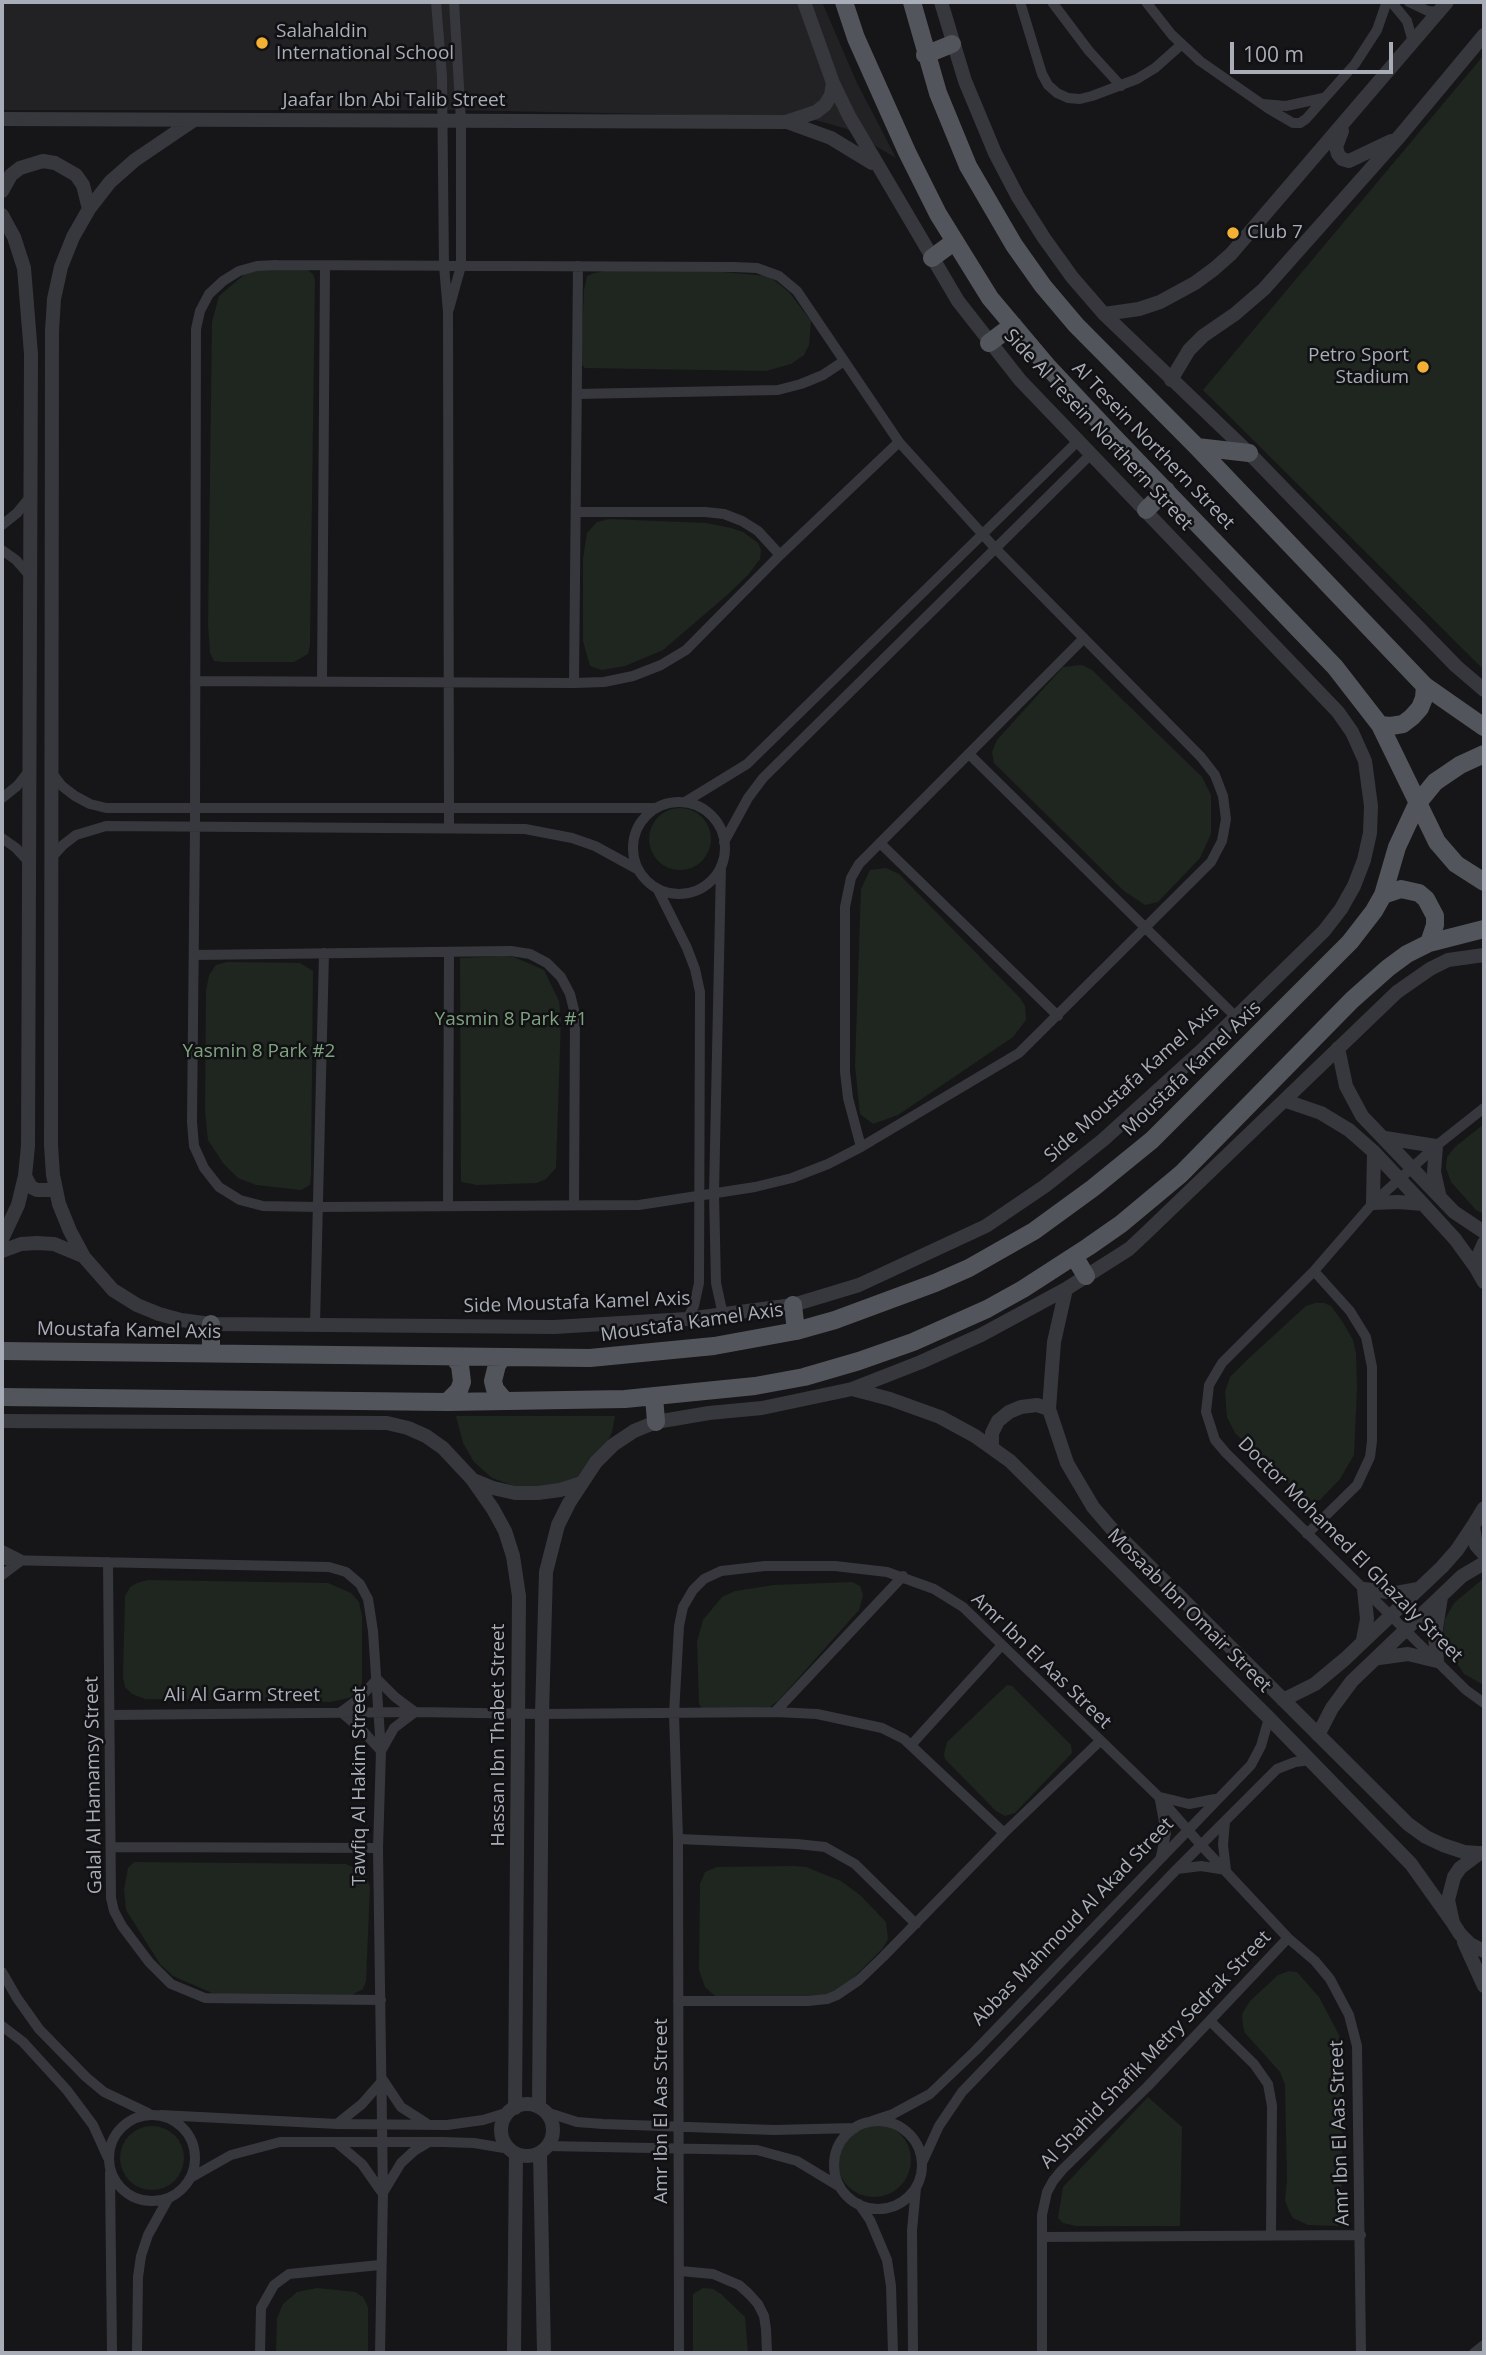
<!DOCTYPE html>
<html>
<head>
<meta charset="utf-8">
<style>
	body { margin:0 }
	#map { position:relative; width:1486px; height:2355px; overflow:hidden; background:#161618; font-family:"Open Sans",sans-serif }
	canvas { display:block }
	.frame { position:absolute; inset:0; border:4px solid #a8adb8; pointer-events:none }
	.scale { position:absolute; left:1230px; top:42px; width:163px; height:32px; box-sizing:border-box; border:4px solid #a8adb8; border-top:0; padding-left:9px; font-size:21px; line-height:24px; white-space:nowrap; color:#a8adb8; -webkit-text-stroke:5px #111113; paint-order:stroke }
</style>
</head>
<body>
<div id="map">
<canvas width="1486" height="2355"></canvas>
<div class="frame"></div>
<div class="scale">100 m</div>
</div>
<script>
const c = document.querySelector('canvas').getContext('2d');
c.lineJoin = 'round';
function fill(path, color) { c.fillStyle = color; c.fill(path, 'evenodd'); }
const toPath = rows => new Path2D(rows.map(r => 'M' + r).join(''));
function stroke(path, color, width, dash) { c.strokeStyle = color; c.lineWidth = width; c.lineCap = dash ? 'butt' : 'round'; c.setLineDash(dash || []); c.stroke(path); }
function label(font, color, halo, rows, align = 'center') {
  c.font = font + ' "Open Sans",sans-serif'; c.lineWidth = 5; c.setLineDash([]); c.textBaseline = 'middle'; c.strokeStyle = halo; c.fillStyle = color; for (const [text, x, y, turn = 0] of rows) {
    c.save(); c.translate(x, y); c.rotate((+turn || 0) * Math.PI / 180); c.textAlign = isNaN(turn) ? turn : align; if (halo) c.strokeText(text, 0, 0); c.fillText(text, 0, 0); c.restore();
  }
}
fill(toPath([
	[2,2,822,2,857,83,896,158,847,129,805,117,450,110,2,110]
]), '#222225');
fill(toPath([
	[1484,55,1484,670,1203,390],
	[268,269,306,269,313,274,315,280,310,645,308,654,294,662,223,662,214,661,210,653,208,625,212,322,219,296,246,273],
	[606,271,723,272,769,276,789,292,811,321,809,345,804,355,791,364,766,371,585,368,581,364,581,358,584,290,587,276,594,273],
	[609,519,706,523,731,528,743,532,758,543,761,550,760,559,748,575,726,596,663,650,625,666,602,670,590,666,583,641,583,558,587,533,597,522],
	[1082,665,1092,670,1202,777,1211,795,1211,834,1200,858,1158,902,1145,905,1124,891,994,763,992,752,997,740,1063,667],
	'649 839a31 31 0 1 1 62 0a31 31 0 1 1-62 0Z',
	[886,868,899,874,1020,998,1025,1006,1026,1020,1013,1037,898,1115,873,1124,860,1114,855,1066,861,889,870,870],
	[499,956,514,957,544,970,559,1001,561,1019,556,1168,546,1179,537,1183,477,1185,461,1182,460,958],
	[227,962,300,963,313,971,311,1175,310,1185,301,1190,256,1185,238,1178,223,1163,208,1140,205,1112,206,991,209,975,216,965],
	[1484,1124,1484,1214,1476,1210,1459,1191,1451,1182,1446,1168,1447,1157,1455,1147],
	[1315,1303,1324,1303,1331,1306,1342,1321,1353,1340,1356,1353,1357,1389,1354,1455,1340,1479,1320,1500,1312,1501,1303,1497,1235,1433,1227,1417,1225,1392,1230,1377,1248,1359,1306,1306],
	[456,1416,615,1416,612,1432,602,1453,586,1473,569,1484,545,1488,517,1487,492,1478,474,1462,463,1443],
	[1484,1578,1484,1685,1464,1674,1442,1640,1445,1619,1454,1603],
	[148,1580,328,1583,342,1589,351,1593,359,1602,362,1616,362,1684,357,1692,349,1698,330,1702,145,1699,132,1694,125,1687,123,1677,125,1596,130,1587,137,1583],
	[852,1582,860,1586,863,1595,859,1610,778,1701,770,1707,702,1710,699,1703,697,1642,703,1620,722,1597,735,1591,774,1585],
	[1007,1685,1012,1686,1071,1745,1072,1753,1015,1813,1005,1816,996,1811,945,1759,944,1754,947,1742],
	[134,1862,346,1864,359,1870,366,1876,370,1887,366,1981,363,1989,352,1995,212,1993,173,1976,160,1964,126,1910,124,1890,128,1868],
	[794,1866,806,1867,841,1881,860,1895,886,1922,888,1939,883,1948,844,1987,820,1996,715,1996,705,1987,699,1970,700,1884,705,1872,717,1867],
	[1289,1971,1297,1972,1319,1997,1339,2035,1343,2065,1341,2222,1338,2226,1308,2225,1293,2218,1289,2211,1285,2200,1287,2180,1285,2085,1280,2072,1245,2033,1243,2026,1242,2014,1250,2001,1278,1975],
	[1148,2097,1182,2127,1180,2226,1076,2226,1063,2223,1058,2218,1063,2187],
	'837 2160a37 37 0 1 1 74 0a37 37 0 1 1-74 0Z',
	'120 2158a32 32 0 1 1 64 0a32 32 0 1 1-64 0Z',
	[317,2288,355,2292,363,2297,368,2307,368,2353,276,2353,277,2318,283,2304,297,2292],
	[703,2288,713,2289,721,2294,745,2317,748,2353,693,2353,693,2294]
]), '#1e261f');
stroke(toPath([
	[436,2,442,76,444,266,448,312,449,828],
	[1020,2,1042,74,1048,85,1057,93,1068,98,1080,99,1092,96,1137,79,1155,68,1182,44],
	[1052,2,1089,51,1121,86],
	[1146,2,1172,35,1200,61,1269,109,1293,123,1300,123,1306,119,1355,64,1377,30,1386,4],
	[1409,2,1428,11,1439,12],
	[1393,4,1407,21,1413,42],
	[1263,104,1286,106,1323,98],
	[276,265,734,267,757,268,779,276,797,291,899,442,995,548,1201,757,1215,775,1223,796,1226,819,1222,841,1211,862,1019,1053,861,1147,828,1164,792,1178,755,1187,639,1205,319,1207,263,1206,240,1200,219,1187,204,1168,194,1146,192,1122,195,826,196,329,200,311,209,294,223,281,239,271,257,266,276,265],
	[449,309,461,266,461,121,454,2],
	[577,394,778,390,801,384,823,375,844,361],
	[576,512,705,512,724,514,742,521,758,531,780,555],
	[2,525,17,513,30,497],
	[2,550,16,560,30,576],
	[195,681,574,683,604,682,633,676,661,665,686,650,780,555,899,442],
	[322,682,325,266],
	[574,683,578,266],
	[969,754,1235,1016],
	[52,773,62,786,75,796,90,804,106,808,656,808],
	[2,798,17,786,29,771],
	'633 848a46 46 0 1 1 92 0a46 46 0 1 1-92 0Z',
	[685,802,747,764,1078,441],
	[2,838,16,848,29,862],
	[724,842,748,798,763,778,1091,454],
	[880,843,1058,1016],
	[52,857,63,845,76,835,106,826,525,829,572,838,595,846,637,869],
	[721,866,714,1193,716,1283,723,1315],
	[658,890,687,948,695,969,700,992,699,1283,694,1306,687,1319],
	[194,955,511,951,530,954,547,963,561,977,570,994,575,1014,574,1205],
	[1484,1108,1436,1146,1373,1203,1314,1271,1222,1363,1209,1385,1206,1412,1215,1440,1226,1453,1466,1690,1484,1703],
	[861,1147,848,1098,845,1072,845,907,851,878,859,864,1084,638],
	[448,1206,449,952],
	[315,1325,324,953],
	[1307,1534,1357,1485,1370,1457,1372,1441,1372,1367,1366,1337,1350,1311,1314,1271],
	[2,1550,20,1559],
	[2,1560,329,1567,346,1572,360,1584,368,1599,373,1631,381,1751,378,1848,383,2193,380,2353],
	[108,1562,111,1898,114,1911,122,1926,149,1962,171,1984,205,1998,381,2000],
	[2,1575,22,1560],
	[377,1679,395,1697,415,1712,394,1728,381,1751,362,1730,341,1712,360,1698,377,1679],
	[775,1712,903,1576],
	[110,1715,415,1712,542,1714,775,1712,817,1714,882,1728,904,1739,1004,1833],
	[912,1744,1002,1645],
	[1160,1797,1189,1804,1215,1799],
	[1160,1800,1166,1833,1161,1856],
	[678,1839,797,1844,825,1847,855,1864,916,1924],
	[111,1847,378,1848],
	[1177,1869,1201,1866,1226,1870,1223,1845,1225,1821],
	[2,1972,17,1998,39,2029,86,2077,104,2092,148,2113],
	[678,2001,808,2001,827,1999,837,1995,859,1980,883,1957,1004,1833,1100,1741],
	[1210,2021,1254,2064,1268,2084,1272,2106,1271,2235],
	[2,2026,23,2042,66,2089,93,2125,108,2158],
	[546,2112,577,2122,603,2124,774,2130,855,2128],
	'109 2158a43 43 0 1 1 86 0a43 43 0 1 1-86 0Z',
	[161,2115,337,2124,447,2125,483,2120,509,2112],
	[872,2121,893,2114,930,2094,976,2050,1251,1765,1261,1746,1269,1718],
	'834 2165a44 44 0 1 1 88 0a44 44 0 1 1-88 0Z',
	[337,2124,362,2104,383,2080,401,2107,426,2123],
	[336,2142,362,2164,381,2191],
	[547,2146,757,2150,797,2161,840,2187],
	[922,2163,939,2126,962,2092,1177,1869,1277,1769,1295,1762,1311,1760],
	[110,2173,112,2353],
	[192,2177,231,2155,280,2142,443,2142,474,2143,510,2149],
	[384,2191,401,2163,414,2151,429,2142],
	[859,2204,870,2220,887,2260,891,2286,893,2353],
	[1042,2237,1361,2235],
	[680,2271,713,2274,739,2285,749,2294,758,2304,764,2316,766,2329,767,2353],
	[137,2353,138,2277,141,2256,148,2235,168,2199],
	[260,2353,261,2308,274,2285,289,2274,380,2265],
	[679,2353,678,1839,674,1714,679,1626,683,1607,693,1590,704,1579,721,1571,765,1566,835,1566,887,1572,934,1589,963,1607,1159,1797,1201,1845,1288,1938,1315,1961,1330,1979,1349,2015,1357,2046,1361,2353],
	[913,2353,912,2230,916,2188],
	[1042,2353,1042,2215,1047,2192,1053,2181,1062,2170,1148,2086,1288,1938],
	[1474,2353,1484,2345]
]), '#37383d', 10);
stroke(toPath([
	[941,2,965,81,995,153,1018,197,1044,238,1072,277,1104,314,1249,453,1456,666,1484,690],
	[2,119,786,122,816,112,825,105,831,95,833,83],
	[194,120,135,160,110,182,89,209,73,237,61,267,54,299,52,331,51,1145,53,1175,59,1204,70,1231,84,1257,113,1290,137,1305,159,1314,181,1320,211,1324,554,1327,687,1319,793,1305,859,1285,986,1226,1045,1186,1103,1140,1200,1052,1324,931,1341,909,1354,886,1364,860,1370,833,1371,806,1365,761,1352,732,1338,712,1020,380,958,301,849,116,833,83,804,2],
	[787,122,831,138,872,163],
	[1342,131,1336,147,1338,154,1342,159,1349,161,1391,141],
	[2,191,11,175,20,168,43,161,55,163,76,175,83,185,89,209],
	[2,215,14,237,24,268,31,354,28,1146,25,1176,18,1205,2,1239],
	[1104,314,1139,309,1160,302,1195,283,1214,269,1231,254,1447,2],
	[1171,380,1189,350,1203,336,1235,314,1264,289,1399,137,1484,35],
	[1338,1048,1346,1086,1362,1116,1454,1212,1484,1232],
	[1286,1101,1321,1113,1349,1130,1374,1152,1423,1204,1455,1239,1476,1268],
	[1385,1138,1436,1146,1434,1172,1439,1194],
	[1374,1152,1373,1203,1398,1202,1423,1204],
	[25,1176,31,1187,37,1190,50,1190,55,1186],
	[1484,1243,1476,1261,1476,1268,1484,1282],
	[2,1251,21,1244,37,1243,54,1244,83,1256],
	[1066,1289,1054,1342,1049,1409,1067,1463,1093,1507,1111,1528,1408,1824,1426,1837,1443,1845,1464,1852,1478,1853],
	[852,1389,890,1399,940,1417,975,1436,1010,1461,1269,1718,1411,1864,1453,1923],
	[2,1421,387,1423,408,1428,426,1436,443,1448,472,1479,493,1509,505,1531,513,1556,519,1596,515,2108],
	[992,1447,992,1433,998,1421,1009,1412,1021,1407,1037,1405,1049,1409],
	[473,1480,493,1488,515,1493,538,1493,560,1490,582,1483],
	[1484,1508,1473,1526,1476,1545,1484,1554],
	[1363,1640,1367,1619,1364,1589,1396,1593,1418,1589],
	[1379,1658,1408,1654,1437,1661,1435,1635,1441,1597],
	[1283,1700,1315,1684,1345,1659,1442,1567,1457,1550,1473,1526],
	[1318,1735,1332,1708,1352,1681,1462,1576,1484,1563],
	[1480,1853,1460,1868,1454,1877,1448,1900,1453,1923,1460,1934,1470,1944,1484,1951],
	[1464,1942,1484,1986],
	'501 2130a26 26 0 1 1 52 0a26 26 0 1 1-52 0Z',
	[539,2107,542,1714,546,1572,558,1525,569,1503,596,1462,613,1445,634,1431,656,1422,709,1413,762,1408,852,1389,921,1362,981,1335,1066,1289,1129,1249,1144,1235,1397,992,1430,969,1448,960,1484,955],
	[540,2153,544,2353],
	[514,2353,516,2154]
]), '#37383d', 14);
stroke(toPath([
	[844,2,856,38,907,152,938,214,990,298,1049,368,1110,433,1335,667,1380,725,1437,842,1456,864,1484,882],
	[912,2,938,93,968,166,1014,245,1043,286,1076,325,1197,447,1425,686,1484,727],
	[925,55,952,44],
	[932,258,955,241],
	[989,343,1013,325],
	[1197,447,1249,453],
	[1146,510,1166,490],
	[1380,725,1391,726,1403,724,1412,717,1420,708,1424,698,1425,686],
	[1383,895,1401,889,1419,893,1426,899,1435,916,1435,925,1429,943],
	[1074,1256,1086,1276],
	[793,1305,796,1331],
	[2,1351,590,1358,714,1346,796,1331,835,1320,935,1283,969,1268,1034,1231,1093,1188,1152,1140,1350,942,1374,911,1383,895,1397,847,1417,804,1435,782,1460,765,1484,754],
	[211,1353,211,1324],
	[502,1358,497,1365,493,1381,495,1389,505,1401],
	[654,1396,656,1422],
	[2,1397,447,1402,625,1399,755,1386,804,1377,859,1361,913,1342,987,1309,1023,1289,1088,1247,1121,1224,1181,1174,1352,1000,1388,968,1407,954,1429,943,1484,929],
	[447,1402,459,1390,462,1382,460,1365,454,1358]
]), '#53555c', 18);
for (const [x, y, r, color] of [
	[262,43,7,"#f2b134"],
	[1233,233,7,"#f2b134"],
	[1423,367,7,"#f2b134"]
]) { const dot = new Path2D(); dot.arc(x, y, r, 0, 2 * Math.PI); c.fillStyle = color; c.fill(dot); stroke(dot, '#111113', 2.5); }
label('19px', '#a8adb8', '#111113', [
	["Salahaldin",276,32],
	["International School",276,54],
	["Club 7",1247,233],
	["Petro Sport",1409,356,"right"],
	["Stadium",1409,378,"right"]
], 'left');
label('19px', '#a8adb8', '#111113', [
	["Jaafar Ibn Abi Talib Street",394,101],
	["Side Al Tesein Northern Street",1098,430,47],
	["Al Tesein Northern Street",1153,446,46],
	["Moustafa Kamel Axis",1192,1069,-44],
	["Side Moustafa Kamel Axis",1132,1083,-42],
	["Side Moustafa Kamel Axis",577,1303,-2],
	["Moustafa Kamel Axis",692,1323,-8],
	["Moustafa Kamel Axis",129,1331,1],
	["Doctor Mohamed El Ghazaly Street",1350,1550,45],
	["Mosaab Ibn Omair Street",1189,1611,45],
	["Amr Ibn El Aas Street",1041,1661,44],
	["Ali Al Garm Street",242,1696],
	["Hassan Ibn Thabet Street",499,1735,-90],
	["Galal Al Hamamsy Street",94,1785,-91],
	["Tawfiq Al Hakim Street",360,1786,-90],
	["Abbas Mahmoud Al Akad Street",1073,1922,-46],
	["Al Shahid Shafik Metry Sedrak Street",1156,2050,-46],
	["Amr Ibn El Aas Street",662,2111,-90],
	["Amr Ibn El Aas Street",1340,2133,-92]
]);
label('19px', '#7fa381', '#111113', [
	["Yasmin 8 Park #1",511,1020],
	["Yasmin 8 Park #2",259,1052]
]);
</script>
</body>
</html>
